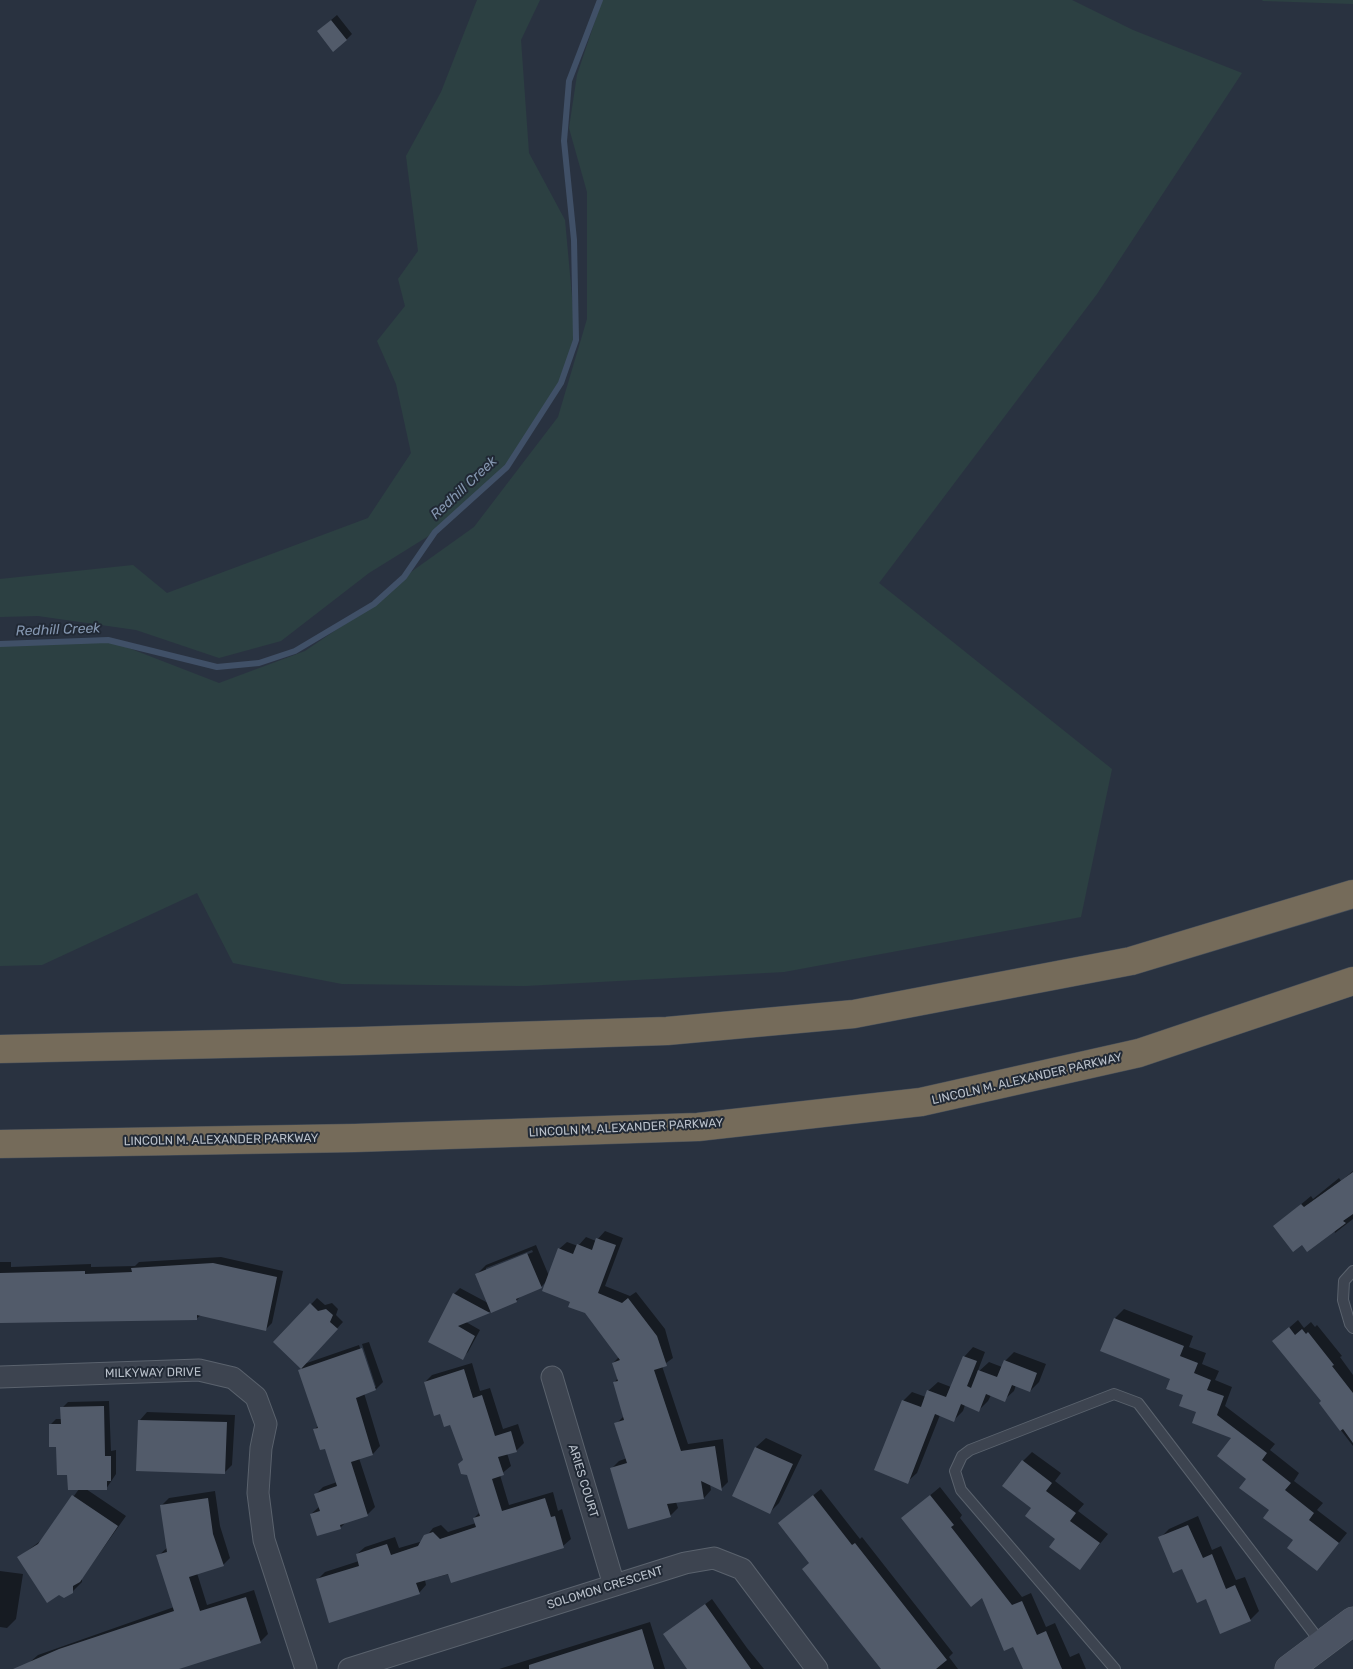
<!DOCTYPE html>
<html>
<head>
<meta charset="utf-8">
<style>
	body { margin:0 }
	canvas { display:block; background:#293240 }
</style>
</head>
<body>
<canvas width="1353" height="1669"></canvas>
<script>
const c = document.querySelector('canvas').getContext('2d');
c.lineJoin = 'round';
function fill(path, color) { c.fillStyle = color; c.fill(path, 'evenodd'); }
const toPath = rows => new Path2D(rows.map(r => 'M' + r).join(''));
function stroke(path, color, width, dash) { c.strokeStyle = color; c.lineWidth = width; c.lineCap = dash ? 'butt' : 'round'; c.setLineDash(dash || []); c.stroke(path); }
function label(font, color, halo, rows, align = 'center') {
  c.font = font + ' Rubik,sans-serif'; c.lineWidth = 4; c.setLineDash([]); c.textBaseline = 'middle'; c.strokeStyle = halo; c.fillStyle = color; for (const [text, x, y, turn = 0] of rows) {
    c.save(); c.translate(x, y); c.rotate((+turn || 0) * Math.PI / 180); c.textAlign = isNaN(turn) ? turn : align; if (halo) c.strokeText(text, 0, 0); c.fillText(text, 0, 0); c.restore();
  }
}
fill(toPath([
	[477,0,540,0,521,40,529,153,565,220,576,340,561,383,507,467,435,532,369,573,281,641,219,658,136,630,38,616,0,617,0,579,133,565,167,593,368,518,411,453,396,384,377,341,405,306,398,279,418,251,406,156,441,92],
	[602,0,1072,0,1133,30,1242,73,1097,294,879,583,1112,769,1081,917,784,972,525,986,342,984,233,963,197,893,42,965,0,966,0,644,108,640,219,683,305,651,374,604,404,577,474,527,558,417,587,319,587,192,569,128,577,75],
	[1262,0,1353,0,1353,4,1263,1]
]), '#2c4042');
fill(toPath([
	[337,15,352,34,346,40,318,31],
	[1353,1171,1353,1219,1335,1233,1334,1230,1302,1244,1275,1226,1311,1196,1313,1199,1339,1178,1341,1181],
	[605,1231,623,1238,605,1286,630,1296,636,1292,665,1329,673,1358,662,1366,688,1444,723,1439,728,1482,721,1489,710,1484,711,1490,704,1498,676,1502,678,1508,670,1516,612,1468,619,1461,627,1458,616,1424,624,1416,614,1383,618,1378,613,1363,619,1357,586,1312,547,1281,541,1287,522,1295,517,1300,466,1322,480,1330,468,1352,462,1358,430,1341,454,1294,460,1288,488,1303,477,1274,486,1265,536,1245,549,1276,559,1249,567,1242,578,1246,586,1237,596,1241],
	[532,1250,533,1252,486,1271,486,1268],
	[221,1257,283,1271,272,1323,266,1329,201,1315,196,1319,0,1322,0,1262,11,1262,11,1267,91,1264,91,1267,135,1266,139,1262],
	[317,1298,325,1305,332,1303,338,1309,336,1315,343,1322,304,1364,359,1345,374,1387,376,1387,362,1344,369,1342,383,1382,376,1389,364,1393,380,1446,373,1454,359,1458,375,1507,368,1514,347,1521,341,1527,318,1535,311,1514,319,1507,316,1494,323,1487,337,1482,326,1447,315,1429,319,1425,300,1370,302,1368,275,1342],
	[1124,1309,1193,1336,1189,1347,1206,1353,1202,1364,1219,1371,1215,1380,1232,1387,1225,1406,1275,1444,1270,1450,1299,1473,1294,1481,1323,1503,1317,1510,1347,1533,1317,1570,1248,1479,1233,1437,1198,1412,1172,1378,1115,1318],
	[1298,1320,1304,1328,1311,1322,1315,1327,1317,1325,1342,1356,1340,1357,1353,1375,1353,1446,1320,1403,1322,1401,1274,1341],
	[973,1347,985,1352,977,1373,989,1362,1002,1367,1005,1361,1014,1352,1046,1364,1039,1382,1030,1391,1016,1385,1014,1391,1004,1400,991,1395,988,1401,979,1410,965,1405,963,1411,954,1420,940,1415,917,1473,907,1482,903,1401,912,1392,926,1397,928,1391,938,1382,951,1387,964,1357],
	[472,1363,480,1391,490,1388,503,1429,518,1424,524,1443,516,1451,507,1453,511,1466,500,1475,509,1505,553,1492,558,1511,562,1509,571,1539,563,1546,425,1580,426,1585,419,1593,317,1580,325,1572,359,1561,357,1554,365,1547,395,1537,399,1548,423,1541,433,1528,441,1525,448,1532,476,1523,474,1518,480,1512,451,1423,441,1412,425,1382,432,1375],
	[109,1401,111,1451,116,1450,116,1474,106,1489,86,1489,126,1516,82,1578,82,1582,72,1592,19,1557,43,1539,79,1489,69,1473,50,1425,56,1419,62,1419,62,1408,68,1402],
	[147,1412,235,1415,232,1465,224,1473,140,1420],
	[766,1438,802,1455,779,1503,770,1512,734,1495,756,1447],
	[1032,1452,1061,1473,1055,1481,1084,1504,1078,1511,1108,1534,1080,1568,1033,1508,1023,1461],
	[940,1487,962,1515,960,1518,1022,1597,1031,1593,1046,1627,1055,1623,1070,1657,1079,1653,1086,1669,1024,1669,1014,1645,982,1596,903,1518],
	[821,1489,860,1539,862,1537,953,1653,949,1657,958,1669,883,1669,810,1562,779,1523],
	[215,1491,220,1526,230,1558,223,1565,197,1573,207,1605,254,1590,268,1634,260,1642,175,1669,33,1669,30,1662,38,1655,174,1607,158,1556,168,1547,161,1506,169,1498],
	[1198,1516,1212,1550,1221,1546,1236,1580,1245,1577,1259,1611,1250,1620,1206,1597,1160,1538,1169,1529],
	[0,1571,23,1574,16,1619,7,1628,0,1627],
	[712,1599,747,1648,764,1669,689,1669,664,1635],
	[650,1622,665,1669,499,1669]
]), '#0007');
stroke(toPath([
	[0,644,108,640,217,667,259,663,295,651,374,604,404,577,435,532,507,467,561,383,576,340,574,240,564,141,569,81,600,0]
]), '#405067', 6);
fill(toPath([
	[331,20,347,40,333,52,317,31],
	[1353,1172,1353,1214,1343,1221,1346,1223,1307,1252,1302,1245,1293,1252,1273,1226,1301,1204,1304,1207],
	[596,1238,616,1245,598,1293,622,1303,628,1298,657,1336,667,1366,654,1370,681,1451,715,1446,722,1491,701,1481,704,1499,667,1504,671,1517,628,1529,610,1468,627,1463,614,1423,624,1420,613,1382,618,1381,612,1363,620,1360,585,1313,568,1307,570,1302,542,1291,558,1248,573,1254,577,1244,592,1250],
	[527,1253,542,1288,516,1299,517,1302,491,1313,475,1274],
	[213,1263,277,1277,266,1331,197,1315,197,1320,0,1323,0,1273,85,1271,85,1274,132,1272,131,1268],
	[453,1293,490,1313,458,1326,475,1336,463,1360,428,1342],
	[310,1303,318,1311,326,1309,333,1315,330,1322,338,1329,301,1369,273,1342],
	[1114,1318,1184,1346,1180,1356,1198,1363,1194,1373,1211,1380,1207,1390,1224,1396,1217,1415,1267,1453,1262,1460,1291,1483,1285,1490,1314,1513,1309,1520,1339,1543,1317,1571,1287,1548,1293,1540,1263,1518,1269,1510,1239,1488,1246,1479,1217,1456,1231,1438,1192,1423,1196,1412,1179,1406,1183,1395,1166,1389,1170,1379,1100,1351],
	[1289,1327,1295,1335,1302,1329,1306,1334,1308,1332,1334,1365,1332,1366,1353,1393,1353,1443,1343,1429,1340,1431,1319,1403,1321,1401,1272,1341],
	[362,1348,376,1390,356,1398,373,1455,351,1462,368,1516,340,1525,341,1529,317,1536,310,1514,320,1511,314,1494,337,1486,325,1449,320,1450,313,1429,318,1428,298,1370],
	[963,1356,977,1361,967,1386,971,1388,978,1370,997,1377,1004,1360,1037,1373,1030,1392,1012,1385,1005,1402,986,1394,979,1412,961,1404,954,1422,935,1414,908,1484,874,1470,902,1400,921,1407,927,1390,946,1397],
	[464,1369,473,1398,482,1395,495,1436,511,1431,517,1452,498,1457,504,1475,492,1479,502,1511,545,1498,551,1517,555,1516,564,1548,451,1583,448,1574,416,1583,420,1594,329,1623,316,1579,359,1566,356,1554,387,1544,391,1555,418,1546,424,1535,433,1532,440,1539,476,1527,473,1518,480,1516,467,1475,461,1474,458,1464,463,1460,450,1425,444,1427,440,1414,434,1416,424,1382],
	[104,1406,105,1456,111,1456,111,1481,107,1481,107,1490,68,1490,67,1475,57,1475,56,1447,49,1447,49,1424,61,1424,60,1407],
	[138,1420,227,1422,225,1474,136,1471],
	[755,1447,793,1464,770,1514,732,1496],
	[1022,1460,1052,1483,1046,1491,1076,1513,1070,1521,1100,1543,1080,1570,1049,1547,1055,1539,1025,1516,1031,1508,1002,1486],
	[72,1495,118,1526,80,1582,73,1586,73,1593,64,1598,59,1595,47,1603,17,1557,38,1544],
	[813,1495,852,1545,855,1543,947,1660,936,1669,881,1669,802,1569,809,1563,778,1523],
	[930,1495,954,1525,951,1527,1012,1605,1022,1601,1037,1635,1046,1631,1062,1669,1023,1669,1013,1647,1004,1651,982,1598,971,1607,901,1518],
	[208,1498,213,1534,224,1566,189,1577,200,1611,246,1597,261,1643,179,1669,13,1669,59,1649,174,1611,156,1555,167,1552,160,1505],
	[1188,1525,1203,1558,1212,1554,1226,1589,1235,1585,1251,1621,1220,1634,1206,1599,1197,1603,1182,1569,1173,1573,1158,1537],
	[705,1604,751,1669,687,1669,663,1634],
	[642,1629,654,1669,529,1669,529,1665]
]), '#525b6a');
const lane = toPath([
	[1353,1271,1344,1281,1343,1300,1350,1324,1353,1328],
	[1115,1669,961,1490,955,1471,962,1456,970,1450,1114,1394,1138,1403,1322,1644]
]);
const street = toPath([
	[0,1377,199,1370,233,1378,256,1397,266,1424,261,1448,258,1493,264,1540,306,1669],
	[552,1377,614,1585],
	[349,1669,685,1563,714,1558,742,1569,817,1669]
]);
const secondary = toPath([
	[1289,1669,1353,1621]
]);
const highway = toPath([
	[0,1049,360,1041,667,1031,854,1014,1131,961,1353,894],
	[0,1144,355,1138,698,1127,921,1102,1139,1053,1353,981]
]);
stroke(lane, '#5a626d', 12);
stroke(street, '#5a626d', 23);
stroke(secondary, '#5a626d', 29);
stroke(highway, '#474f5a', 29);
stroke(lane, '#3d4450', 10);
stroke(street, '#3d4450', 21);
stroke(secondary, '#4b5362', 28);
stroke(highway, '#756b5a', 28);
label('12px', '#b9c0ca', '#212935', [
	["LINCOLN M. ALEXANDER PARKWAY",1027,1079,-13],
	["LINCOLN M. ALEXANDER PARKWAY",626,1128,-3],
	["LINCOLN M. ALEXANDER PARKWAY",221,1140,-1],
	["MILKYWAY DRIVE",153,1373,-1],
	["ARIES COURT",583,1481,73],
	["SOLOMON CRESCENT",605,1588,-17]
]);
label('italic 14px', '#8496af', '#212935', [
	["Redhill Creek",464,488,-43],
	["Redhill Creek",58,630,-2]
]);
</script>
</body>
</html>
